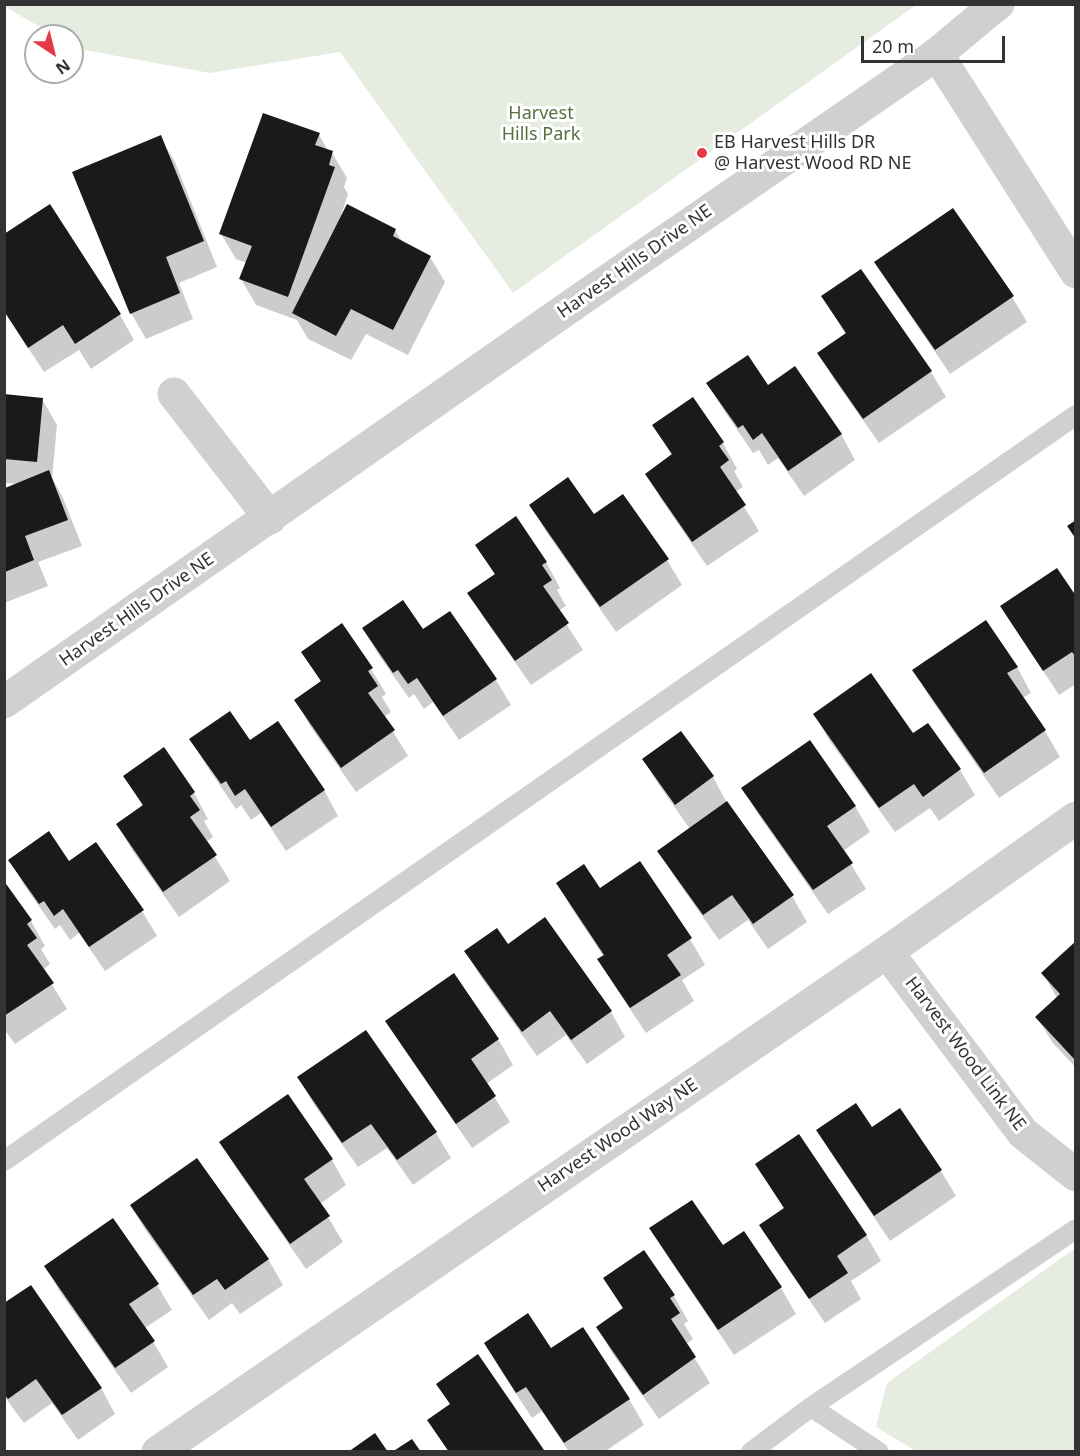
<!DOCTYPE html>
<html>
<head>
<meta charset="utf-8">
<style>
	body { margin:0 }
	#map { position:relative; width:1080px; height:1456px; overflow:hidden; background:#fff; font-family:"Noto Sans",sans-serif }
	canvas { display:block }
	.frame { position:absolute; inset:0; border:6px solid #333; pointer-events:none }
	.north { position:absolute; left:24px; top:24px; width:60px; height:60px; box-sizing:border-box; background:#fff; border:2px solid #adadad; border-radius:50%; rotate:145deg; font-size:16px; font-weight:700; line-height:24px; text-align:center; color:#333 }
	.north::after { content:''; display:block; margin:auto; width:21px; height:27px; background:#e63946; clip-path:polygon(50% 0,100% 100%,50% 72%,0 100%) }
	.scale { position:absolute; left:861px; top:36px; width:144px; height:27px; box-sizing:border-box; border:3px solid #333; border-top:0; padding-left:8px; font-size:18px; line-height:21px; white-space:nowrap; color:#333; -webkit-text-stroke:4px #fff; paint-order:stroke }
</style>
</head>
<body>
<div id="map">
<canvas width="1080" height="1456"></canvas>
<div class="frame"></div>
<div class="north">N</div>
<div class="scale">20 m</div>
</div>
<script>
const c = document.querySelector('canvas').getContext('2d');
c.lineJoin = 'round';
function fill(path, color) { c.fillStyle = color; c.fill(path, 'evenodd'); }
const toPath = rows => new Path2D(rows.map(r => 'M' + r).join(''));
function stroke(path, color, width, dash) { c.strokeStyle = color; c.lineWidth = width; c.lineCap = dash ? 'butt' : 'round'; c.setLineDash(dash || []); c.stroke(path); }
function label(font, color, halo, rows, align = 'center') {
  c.font = font + ' "Noto Sans",sans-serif'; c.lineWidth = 6; c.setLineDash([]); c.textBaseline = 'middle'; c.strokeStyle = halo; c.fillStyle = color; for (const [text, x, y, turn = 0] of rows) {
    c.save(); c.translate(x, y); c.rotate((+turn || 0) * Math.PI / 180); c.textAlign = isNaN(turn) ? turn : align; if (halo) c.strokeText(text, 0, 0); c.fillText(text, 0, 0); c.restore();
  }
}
fill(toPath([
	[5,4,916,4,916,5,513,293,340,52,210,73,79,49,72,45,72,36,56,36,5,7],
	[1074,1249,1076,1250,1075,1451,916,1451,876,1427,887,1383]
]), '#e6ecdf');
fill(toPath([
	[319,135,329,152,332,153,347,178,344,187,348,194,341,215,395,230,403,243,430,257,445,282,408,355,366,334,351,360,308,339,297,320,256,305,241,279,247,263,236,259,221,234],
	[160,137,175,162,217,267,179,283,193,319,146,339,131,313],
	[876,262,1012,297,1027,322,950,374,891,287],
	[860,271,931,372,946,397,879,443,834,379,819,354,846,335,823,297],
	[4,311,120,315,134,340,91,369,79,350,44,372],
	[708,384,767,387,841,434,855,460,804,496,778,458,768,465,759,450,753,453,723,409],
	[4,395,42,399,57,425,52,478,63,498,82,546,38,562,48,586,4,603,4,490,19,484,4,483],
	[692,399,723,443,737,469,734,471,743,487,735,492,759,531,707,566,661,499,647,474,672,456,654,426],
	[531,505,594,516,667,560,682,585,616,632,545,530],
	[476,545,546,562,560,588,557,590,566,606,558,611,583,650,531,685,484,618,469,593,495,575],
	[1076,598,1076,684,1059,695,1017,631,1002,606],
	[364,629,422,631,496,680,511,705,459,740,433,702,424,709,414,694,409,698,378,654],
	[303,652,371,669,386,694,382,697,391,712,384,717,408,756,356,792,310,726,296,700,321,682],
	[1017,667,1031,693,1022,698,1045,731,1060,757,999,798,929,696,914,670],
	[815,715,913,735,928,725,960,770,975,795,939,821,930,808,895,832,829,740],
	[681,733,713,777,727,803,792,896,807,922,768,949,748,920,719,940,674,876,659,851,690,829,659,785,644,760],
	[191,740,250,742,324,790,338,816,286,851,261,813,251,820,241,805,236,809,206,765],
	[163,749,194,793,208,819,204,821,213,837,206,842,230,881,179,917,132,850,118,825,143,807,125,776],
	[743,788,855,806,870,832,843,851,866,889,828,914,758,814],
	[10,860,69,863,142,911,157,936,105,971,79,933,70,940,60,925,55,929,24,885],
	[639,863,690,939,705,965,682,980,694,1001,646,1033,614,985,599,960,604,957,572,909,558,884,600,890],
	[4,883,31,921,45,946,41,949,50,964,43,970,67,1009,15,1044,4,1029],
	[1076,943,1076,1068,1052,1042,1037,1017,1057,998,1043,973],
	[466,952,611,1012,625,1037,587,1064,566,1035,537,1056,481,977],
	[387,1021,498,1039,513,1065,486,1084,510,1122,472,1148,402,1046],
	[366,1032,436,1133,451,1158,413,1185,387,1148,358,1167,313,1103,299,1078],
	[287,1096,332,1160,346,1185,320,1204,343,1242,306,1269,236,1168,221,1142],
	[900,1110,941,1171,956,1196,890,1241,833,1156,818,1131,871,1129],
	[757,1165,866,1235,881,1261,851,1281,861,1299,825,1323,776,1251,761,1225,785,1210],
	[131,1206,268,1259,283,1285,240,1314,232,1303,209,1320,146,1231],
	[651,1229,723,1247,744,1234,781,1288,796,1314,734,1355,666,1254],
	[46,1267,157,1285,172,1310,145,1328,168,1367,131,1393,60,1292],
	[605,1279,674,1296,688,1321,684,1324,693,1339,686,1344,710,1383,659,1419,612,1353,598,1327,623,1309],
	[4,1305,101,1388,115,1414,78,1440,52,1403,24,1423,4,1396],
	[486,1344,551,1350,629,1399,644,1425,604,1452,569,1452,542,1411,532,1418,500,1369]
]), '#0003');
fill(toPath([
	[263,113,320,133,315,145,333,151,329,165,335,167,288,297,239,279,252,246,219,234],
	[161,135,204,241,166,257,180,293,130,314,72,172],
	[50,204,121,314,75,344,63,325,28,348,4,311,4,234],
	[347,204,396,229,393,236,431,256,393,330,351,309,336,336,292,313],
	[953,208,1014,296,935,350,874,262],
	[861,269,932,371,863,419,817,353,846,333,821,296],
	[748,355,768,385,795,366,842,434,788,471,762,433,753,440,743,425,738,428,706,383],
	[4,394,43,398,37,462,4,459],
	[693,397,724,442,719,446,729,460,720,467,746,505,692,542,645,474,672,454,652,425],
	[49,470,68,520,25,536,34,560,5,572,5,488],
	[568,477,594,514,623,494,669,559,600,607,529,505],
	[516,516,547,562,542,565,552,580,543,586,569,623,515,661,467,593,495,574,475,545],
	[1076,520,1076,539,1067,526],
	[1057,568,1076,596,1076,657,1072,652,1043,671,1000,606],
	[403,600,423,629,450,611,497,679,443,716,417,678,408,684,398,670,393,673,362,628],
	[986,620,1018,667,1007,673,1046,730,984,773,912,670],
	[342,623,373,668,368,671,378,686,368,693,395,730,341,768,294,700,321,681,301,652],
	[871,673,913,733,928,723,961,769,923,797,914,784,879,808,813,714],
	[230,711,250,740,278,721,325,790,271,827,245,789,235,796,226,781,221,784,189,739],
	[681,731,714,776,675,805,642,759],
	[810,740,856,806,827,826,853,863,813,890,741,788],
	[164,747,195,792,190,796,200,810,190,817,217,855,163,892,116,824,143,805,123,776],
	[727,801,794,895,753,924,732,895,703,915,657,851],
	[49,831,69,861,96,842,144,910,89,947,63,909,54,916,44,901,39,904,8,860],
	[640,861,692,938,667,955,681,975,630,1008,597,959,604,955,556,883,584,864,600,888],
	[4,881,32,920,27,924,37,938,27,945,54,983,4,1016],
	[545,917,612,1011,571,1040,550,1011,522,1032,464,951,497,928,508,944],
	[1076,941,1076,1061,1035,1017,1060,994,1041,973],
	[454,973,499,1039,471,1059,496,1096,456,1124,385,1021],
	[366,1030,437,1132,397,1160,371,1124,342,1143,297,1077],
	[288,1094,333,1159,304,1179,330,1216,290,1244,219,1142],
	[856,1103,872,1127,900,1108,942,1170,874,1216,816,1130],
	[799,1134,867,1235,837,1256,848,1273,809,1299,759,1225,784,1208,755,1164],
	[197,1158,269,1259,225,1290,217,1279,193,1295,130,1205],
	[692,1200,723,1245,744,1231,782,1287,718,1330,649,1228],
	[113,1218,159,1284,129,1304,155,1341,115,1368,44,1266],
	[644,1250,675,1295,670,1298,680,1313,671,1319,696,1357,643,1395,596,1327,623,1308,603,1278],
	[31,1285,102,1388,62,1415,36,1379,8,1399,4,1394,4,1303],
	[528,1313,551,1348,583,1327,630,1399,564,1443,526,1387,516,1393,484,1343],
	[478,1354,544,1450,542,1452,449,1452,427,1420,450,1404,436,1384],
	[375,1433,388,1452,348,1452],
	[412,1439,421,1452,392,1452]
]), '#1a1a1a');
stroke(toPath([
	[4,1161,1076,415],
	[811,1407,879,1452],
	[751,1452,811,1407,1076,1229]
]), '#d0d0d0', 20);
stroke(toPath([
	[937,54,1076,272],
	[174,394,270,518],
	[887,952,1023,1133,1076,1175],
	[158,1452,887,952,1076,818]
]), '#d0d0d0', 33);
stroke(toPath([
	[4,702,581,299,937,54,985,14,998,4]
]), '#d0d0d0', 33);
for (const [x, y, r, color] of [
	[702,153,6,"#e63946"]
]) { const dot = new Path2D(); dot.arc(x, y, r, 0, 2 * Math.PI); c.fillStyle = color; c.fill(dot); stroke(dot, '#fff', 2); }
label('18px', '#56703f', '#fff', [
	["Harvest",541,114],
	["Hills Park",541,135]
]);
label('18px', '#333', '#fff', [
	["EB Harvest Hills DR",714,143],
	["@ Harvest Wood RD NE",714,164]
], 'left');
label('18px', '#333', '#fff', [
	["Harvest Hills Drive NE",635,262,-35],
	["Harvest Hills Drive NE",137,610,-35],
	["Harvest Wood Link NE",965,1054,53],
	["Harvest Wood Way NE",618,1136,-34]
]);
</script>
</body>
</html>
